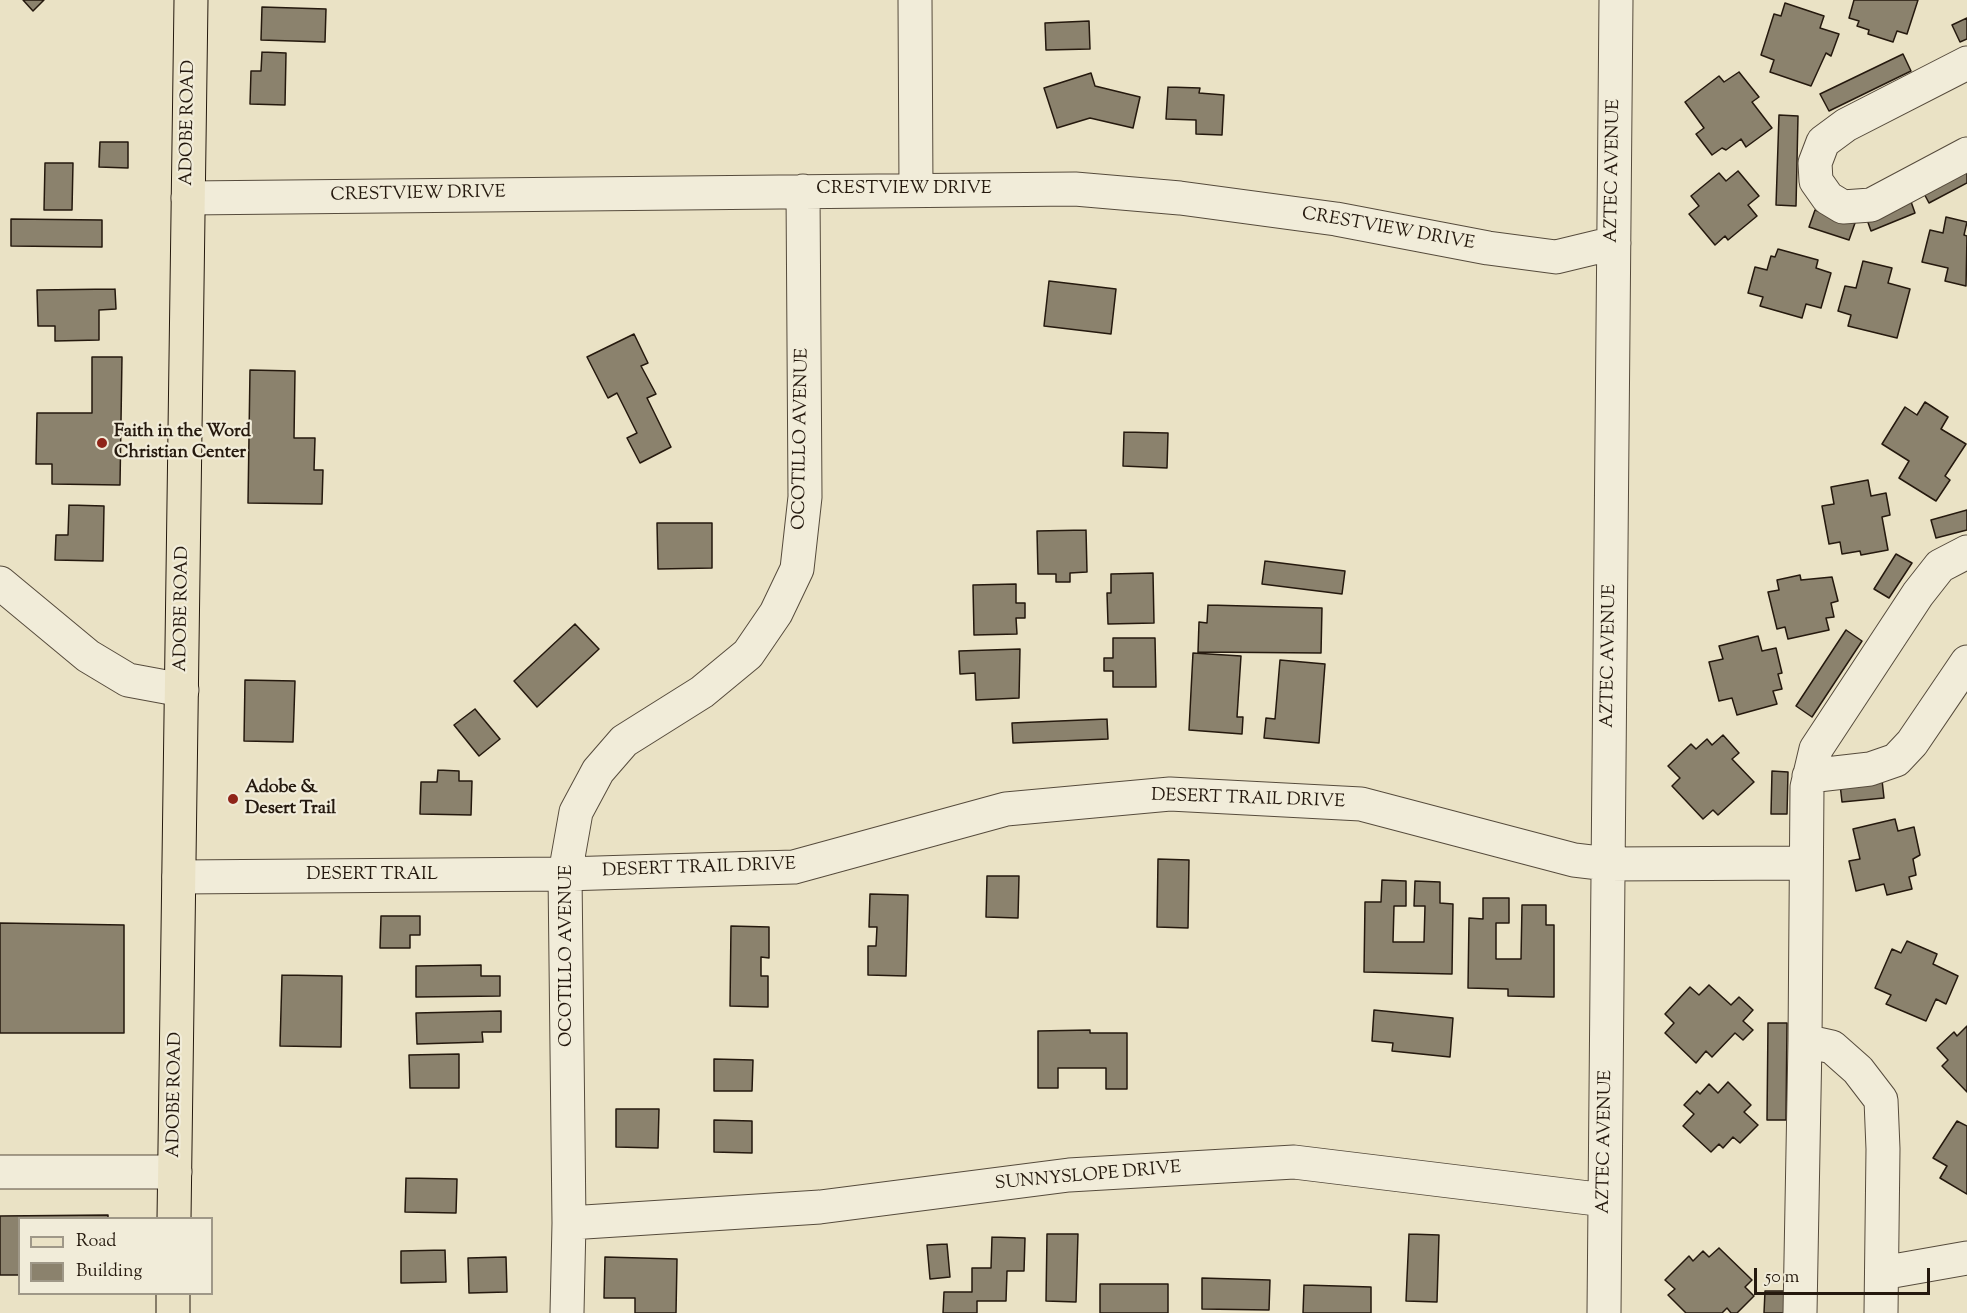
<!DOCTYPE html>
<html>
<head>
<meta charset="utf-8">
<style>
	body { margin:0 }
	#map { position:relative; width:1967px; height:1313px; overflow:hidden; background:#eae2c5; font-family:"Sorts Mill Goudy",serif }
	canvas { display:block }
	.legend { position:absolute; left:18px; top:1217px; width:195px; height:78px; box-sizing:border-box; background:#f1ecd9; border:2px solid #9f9888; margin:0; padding:8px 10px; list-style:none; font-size:18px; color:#25190e }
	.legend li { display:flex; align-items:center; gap:12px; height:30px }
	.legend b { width:30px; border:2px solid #9f9888 }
	.scale { position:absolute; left:1754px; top:1268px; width:176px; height:27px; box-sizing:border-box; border:3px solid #25190e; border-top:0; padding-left:8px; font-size:18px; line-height:21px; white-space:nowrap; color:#25190e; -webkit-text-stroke:4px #f1ecd9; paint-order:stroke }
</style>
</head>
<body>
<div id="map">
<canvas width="1967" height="1313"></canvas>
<ul class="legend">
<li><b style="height:8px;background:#eae2c5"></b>Road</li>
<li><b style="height:16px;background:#8b826d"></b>Building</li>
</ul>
<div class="scale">50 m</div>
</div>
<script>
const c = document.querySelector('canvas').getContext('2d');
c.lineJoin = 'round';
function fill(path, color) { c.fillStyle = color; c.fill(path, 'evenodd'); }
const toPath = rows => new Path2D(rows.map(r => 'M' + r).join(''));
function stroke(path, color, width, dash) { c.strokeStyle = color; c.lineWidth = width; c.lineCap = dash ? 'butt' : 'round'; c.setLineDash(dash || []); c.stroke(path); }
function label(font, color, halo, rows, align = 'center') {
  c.font = font + ' "Sorts Mill Goudy",serif'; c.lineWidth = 4.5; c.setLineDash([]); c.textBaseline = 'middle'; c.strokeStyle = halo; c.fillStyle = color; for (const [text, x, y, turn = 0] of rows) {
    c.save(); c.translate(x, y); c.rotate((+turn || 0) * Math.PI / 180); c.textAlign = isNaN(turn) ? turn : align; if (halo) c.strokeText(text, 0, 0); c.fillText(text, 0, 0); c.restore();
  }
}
const building = toPath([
	[23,0,44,0,33,11,23,0],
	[1854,0,1918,0,1907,34,1897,31,1893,42,1868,34,1869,30,1857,26,1859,21,1849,18,1854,0],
	[1785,3,1824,16,1820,28,1839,34,1831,56,1826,53,1811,86,1770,72,1774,60,1761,55,1774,14,1781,16,1785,3],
	[262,7,326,9,325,42,261,40,262,7],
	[1967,18,1967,39,1960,42,1952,25,1967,18],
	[1089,21,1090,49,1046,50,1045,23,1089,21],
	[262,52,286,53,285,105,250,104,251,71,261,71,262,52],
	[1903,54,1911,71,1829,111,1820,94,1903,54],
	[1739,72,1759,97,1752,102,1772,128,1746,147,1741,139,1726,150,1722,148,1712,155,1696,134,1704,128,1685,102,1719,76,1724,82,1739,72],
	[1091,73,1095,86,1140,97,1133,128,1090,118,1057,128,1044,88,1091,73],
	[1168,87,1200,88,1199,93,1224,95,1222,135,1196,134,1196,120,1166,119,1168,87],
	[1779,115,1798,116,1796,206,1776,205,1779,115],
	[100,142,128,142,128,168,99,167,100,142],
	[1967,162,1967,183,1929,203,1920,186,1967,162],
	[45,163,73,163,72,210,44,210,45,163],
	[1738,171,1759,196,1748,205,1757,216,1728,240,1725,236,1715,245,1689,214,1699,206,1691,196,1719,173,1726,181,1738,171],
	[1909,196,1915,213,1871,231,1865,214,1909,196],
	[1815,210,1855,223,1849,240,1809,227,1815,210],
	[1946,217,1967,222,1964,235,1967,236,1966,286,1945,281,1948,268,1922,262,1930,230,1943,233,1946,217],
	[11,219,102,220,102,247,11,246,11,219],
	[1778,249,1818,260,1816,268,1831,273,1821,308,1806,304,1802,318,1760,306,1763,297,1748,293,1755,267,1767,270,1771,256,1775,257,1778,249],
	[1863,261,1892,268,1888,283,1910,289,1897,338,1848,326,1851,315,1838,311,1845,286,1856,288,1863,261],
	[1049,281,1116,289,1111,334,1044,326,1049,281],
	[115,289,116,309,99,310,99,340,55,341,55,326,38,326,37,290,115,289],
	[634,334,648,363,641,366,656,394,647,398,671,447,640,463,627,438,637,433,617,393,608,398,587,357,634,334],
	[92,357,122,357,120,485,52,484,52,464,36,464,37,413,92,413,92,357],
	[250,370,295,371,294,438,315,438,314,470,323,470,322,504,248,503,250,370],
	[1925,402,1948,417,1941,429,1966,444,1945,476,1950,480,1936,501,1899,478,1909,461,1882,444,1905,407,1917,415,1925,402],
	[1124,432,1168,433,1167,468,1123,466,1124,432],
	[1868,480,1871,496,1886,493,1890,515,1882,517,1888,550,1861,555,1860,551,1842,554,1840,542,1829,544,1822,506,1834,504,1831,487,1868,480],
	[69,505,104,506,103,561,55,560,56,535,68,535,69,505],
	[1967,510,1967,530,1936,538,1931,520,1967,510],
	[657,523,712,523,712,568,658,569,657,523],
	[1086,530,1087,572,1070,573,1070,582,1056,582,1056,574,1038,574,1037,531,1086,530],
	[1896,554,1912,563,1889,598,1874,589,1896,554],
	[1265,561,1345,571,1342,594,1262,584,1265,561],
	[1153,573,1154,623,1108,624,1107,593,1111,593,1111,574,1153,573],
	[1800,575,1801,580,1832,577,1838,601,1831,603,1834,617,1826,618,1829,630,1788,639,1785,627,1777,629,1768,592,1779,590,1777,580,1800,575],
	[1016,584,1016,603,1025,603,1025,618,1016,618,1017,634,974,635,973,585,1016,584],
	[1208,605,1322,608,1321,653,1198,652,1199,622,1207,623,1208,605],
	[575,624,599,649,537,707,514,681,575,624],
	[1846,630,1862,641,1812,717,1796,706,1846,630],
	[1758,636,1762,651,1776,648,1782,673,1778,674,1782,689,1773,691,1777,704,1737,715,1732,698,1719,701,1709,662,1723,659,1719,646,1758,636],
	[1113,638,1155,638,1156,687,1113,687,1113,671,1104,671,1104,658,1113,658,1113,638],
	[1020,649,1019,698,976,700,975,673,960,674,959,651,1020,649],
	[1193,653,1241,656,1237,717,1243,717,1242,734,1189,730,1193,653],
	[1280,660,1325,664,1319,743,1264,738,1266,718,1275,719,1280,660],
	[245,680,295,681,293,742,244,741,245,680],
	[475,709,500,739,479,756,454,725,475,709],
	[1107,719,1108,739,1013,743,1012,723,1107,719],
	[1723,735,1739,753,1732,759,1754,782,1718,815,1713,810,1703,819,1672,786,1680,778,1668,766,1691,744,1696,749,1707,739,1712,745,1723,735],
	[438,770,459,771,459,781,472,781,471,815,420,814,421,782,437,782,438,770],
	[1772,771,1788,772,1787,814,1771,814,1772,771],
	[1882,780,1884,798,1842,802,1840,784,1882,780],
	[1895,819,1898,831,1914,827,1920,855,1913,859,1916,875,1909,877,1912,889,1887,895,1884,884,1856,891,1849,861,1860,859,1853,829,1895,819],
	[1158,859,1189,860,1188,928,1157,927,1158,859],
	[987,876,1019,876,1018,918,986,917,987,876],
	[1382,880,1406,881,1406,906,1394,906,1393,942,1424,942,1425,906,1414,906,1415,881,1440,882,1440,903,1453,904,1452,974,1364,972,1365,902,1381,902,1382,880],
	[870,894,908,895,906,976,868,975,868,946,876,946,877,927,869,927,870,894],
	[1483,898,1509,898,1509,923,1496,923,1496,959,1521,959,1522,905,1546,905,1546,925,1554,925,1554,997,1508,996,1508,989,1468,988,1469,918,1483,919,1483,898],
	[381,916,420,916,420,935,410,935,410,948,380,948,381,916],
	[0,923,124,925,124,1033,0,1033,0,923],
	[731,926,769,927,769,958,761,957,761,976,768,976,768,1007,730,1006,731,926],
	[1907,941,1937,954,1933,964,1958,976,1946,1004,1936,999,1926,1021,1886,1004,1891,995,1875,988,1892,949,1901,953,1907,941],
	[481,965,481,976,500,976,500,996,416,997,416,966,481,965],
	[282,975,342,976,341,1047,280,1046,282,975],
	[1709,985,1731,1005,1739,997,1753,1010,1743,1021,1753,1030,1743,1040,1735,1033,1712,1057,1706,1051,1696,1063,1665,1033,1674,1023,1665,1014,1690,987,1699,995,1709,985],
	[1374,1010,1453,1018,1450,1057,1392,1051,1393,1043,1372,1041,1374,1010],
	[501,1011,501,1032,482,1032,483,1042,417,1044,416,1013,501,1011],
	[1768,1023,1787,1023,1786,1120,1767,1120,1768,1023],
	[1967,1026,1967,1092,1942,1066,1948,1060,1937,1048,1954,1032,1957,1036,1967,1026],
	[1090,1030,1090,1033,1127,1033,1127,1089,1106,1089,1106,1068,1058,1068,1058,1088,1038,1088,1038,1031,1090,1030],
	[459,1054,459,1088,410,1088,409,1055,459,1054],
	[714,1059,753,1060,752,1091,714,1091,714,1059],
	[1728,1082,1751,1105,1744,1112,1758,1125,1740,1143,1733,1137,1723,1148,1719,1144,1711,1152,1683,1126,1694,1114,1684,1105,1697,1091,1700,1094,1709,1084,1718,1093,1728,1082],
	[616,1109,659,1109,658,1148,616,1147,616,1109],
	[714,1120,752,1121,752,1153,714,1152,714,1120],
	[1957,1121,1967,1126,1967,1194,1940,1178,1947,1166,1933,1158,1957,1121],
	[406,1178,457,1179,456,1213,405,1212,406,1178],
	[108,1215,108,1218,20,1218,20,1275,0,1275,0,1216,108,1215],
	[1047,1234,1078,1234,1076,1302,1046,1301,1047,1234],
	[1409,1234,1439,1235,1437,1302,1406,1301,1409,1234],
	[992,1237,1025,1238,1024,1271,1007,1271,1006,1301,977,1301,977,1313,943,1313,944,1292,972,1292,972,1268,991,1268,992,1237],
	[947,1244,950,1277,930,1279,927,1245,947,1244],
	[1719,1248,1752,1280,1745,1287,1754,1296,1737,1313,1731,1313,1727,1308,1722,1313,1686,1313,1668,1295,1675,1289,1665,1280,1689,1256,1693,1261,1703,1251,1709,1257,1719,1248],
	[445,1250,446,1282,401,1283,401,1251,445,1250],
	[506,1257,507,1292,469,1293,468,1258,506,1257],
	[605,1257,677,1259,676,1313,635,1313,635,1298,604,1298,605,1257],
	[1202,1278,1270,1280,1269,1310,1202,1309,1202,1278],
	[1100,1284,1168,1284,1168,1313,1100,1313,1100,1284],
	[1304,1285,1371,1287,1371,1313,1303,1313,1304,1285],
	[1765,1291,1784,1291,1784,1313,1764,1313,1765,1291]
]);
fill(building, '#8b826d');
stroke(building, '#25190e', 1.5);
const minor = toPath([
	[915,0,916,189],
	[1967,63,1846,125,1823,142,1815,163,1816,181,1828,198,1843,207,1871,205,1967,154],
	[188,198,1075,189,1180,198,1336,219,1488,248,1556,257,1614,243],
	[0,583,88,656,128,680,182,690],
	[1809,776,1870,769,1896,760,1912,743,1967,662],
	[179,877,565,874,794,867,1006,809,1170,794,1361,804,1574,860,1608,864,1805,863],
	[0,1172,175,1172],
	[569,1223,820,1207,1069,1175,1294,1162,1605,1200],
	[1882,1273,1967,1258],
	[567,1313,569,1223,565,874,576,812,598,771,624,741,702,692,748,654,776,613,797,569,805,497,803,191],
	[1604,1313,1616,0],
	[1800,1313,1805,1041],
	[1881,1313,1883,1149,1881,1100,1858,1070,1832,1047,1805,1041,1807,787,1816,749,1918,594,1940,566,1967,552]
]);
const major = toPath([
	[174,1218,191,0],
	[173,1313,173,1294]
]);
stroke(minor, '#564b3c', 35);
stroke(major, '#25190e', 35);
stroke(minor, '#f1ecd9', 33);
stroke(major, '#eae2c5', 33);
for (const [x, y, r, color] of [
	[102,443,6,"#8f2418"],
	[233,799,6,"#8f2418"]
]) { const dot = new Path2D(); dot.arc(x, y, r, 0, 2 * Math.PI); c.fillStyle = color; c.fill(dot); stroke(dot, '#f1ecd9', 2); }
label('18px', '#25190e', '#f1ecd9', [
	["ADOBE ROAD",189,123,-89],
	["AZTEC AVENUE",1614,171,-89],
	["CRESTVIEW DRIVE",904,190],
	["CRESTVIEW DRIVE",418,195,-1],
	["CRESTVIEW DRIVE",1388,230,10],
	["OCOTILLO AVENUE",802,439,-89],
	["ADOBE ROAD",183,609,-89],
	["AZTEC AVENUE",1610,656,-89],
	["DESERT TRAIL DRIVE",1248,800,2],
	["DESERT TRAIL DRIVE",699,869,-2],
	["DESERT TRAIL",372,876],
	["OCOTILLO AVENUE",568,956,-90],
	["ADOBE ROAD",176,1095,-89],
	["AZTEC AVENUE",1606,1142,-89],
	["SUNNYSLOPE DRIVE",1088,1177,-5]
]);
label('bold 18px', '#25190e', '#f1ecd9', [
	["Faith in the Word",114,433],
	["Christian Center",114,454],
	["Adobe &",245,789],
	["Desert Trail",245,810]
], 'left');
</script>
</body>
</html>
